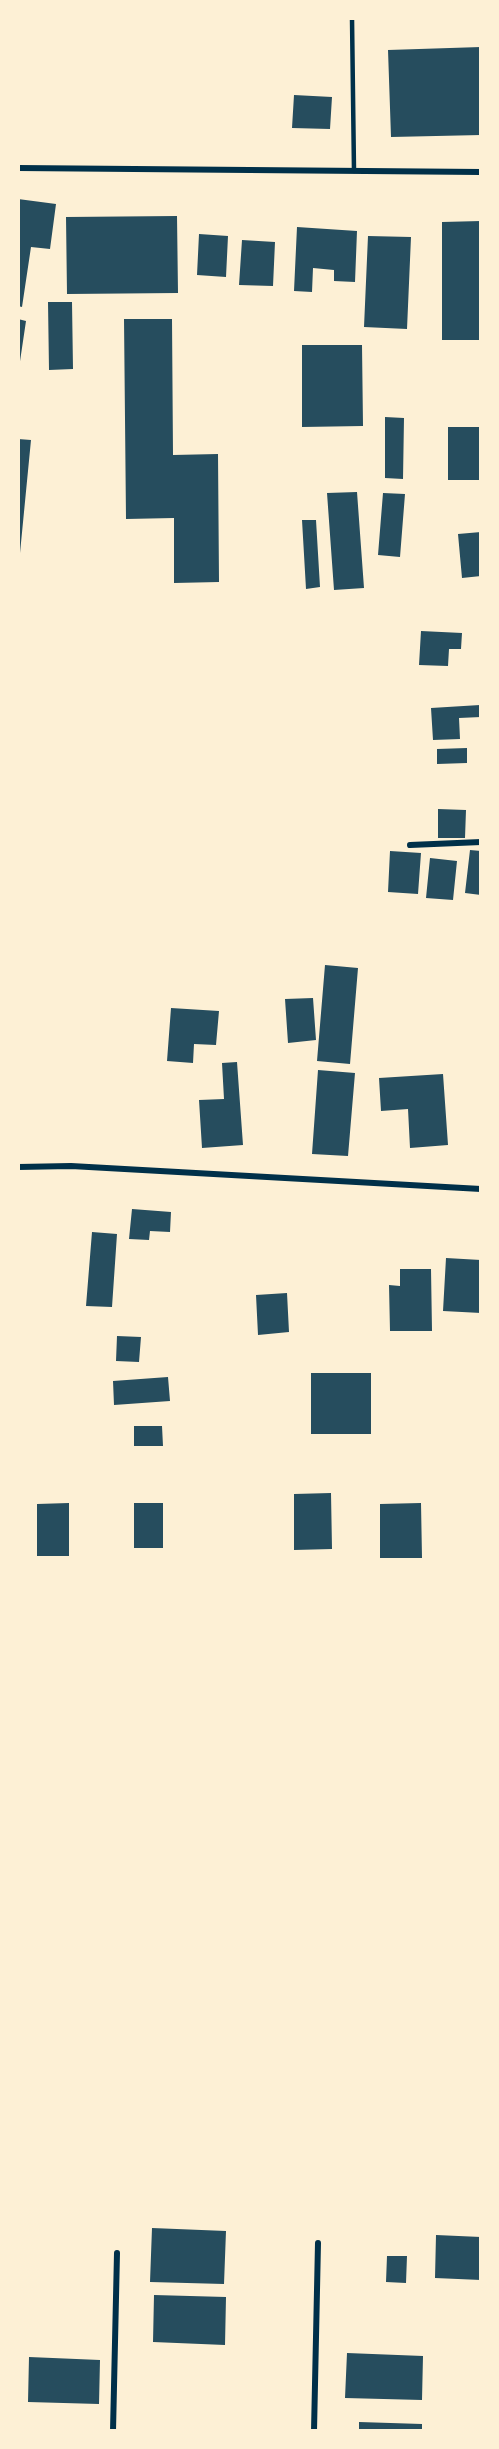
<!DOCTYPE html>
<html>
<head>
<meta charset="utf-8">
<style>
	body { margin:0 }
	#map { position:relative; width:499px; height:2449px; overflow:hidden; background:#fdf0d5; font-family:"DM Sans",sans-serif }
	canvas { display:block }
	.frame { position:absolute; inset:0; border:20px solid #fdf0d5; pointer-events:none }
</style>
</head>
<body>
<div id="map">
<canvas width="499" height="2449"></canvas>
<div class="frame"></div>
</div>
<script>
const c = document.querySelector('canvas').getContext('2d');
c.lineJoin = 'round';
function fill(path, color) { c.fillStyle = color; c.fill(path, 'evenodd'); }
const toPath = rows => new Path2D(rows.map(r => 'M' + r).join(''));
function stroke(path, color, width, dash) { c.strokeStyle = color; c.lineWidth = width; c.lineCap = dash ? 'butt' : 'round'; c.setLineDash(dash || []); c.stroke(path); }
fill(toPath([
	[481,47,481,135,391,137,388,50],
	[294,95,332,97,330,129,292,128],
	[18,199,56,204,50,249,31,247,22,307,18,306],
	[177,216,178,293,67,294,66,217],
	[481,221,481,340,442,340,442,222],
	[297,227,357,231,355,282,334,281,334,270,313,268,312,292,294,291],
	[199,234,228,236,226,277,197,275],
	[368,236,411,237,407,329,364,327],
	[242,240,275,242,273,286,239,285],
	[48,302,72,302,73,369,49,370],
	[18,319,26,321,19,368,18,368],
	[124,319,172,319,173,455,218,454,219,582,174,583,174,518,126,519],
	[302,345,362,345,363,426,302,427],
	[385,417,404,418,403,479,385,478],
	[448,427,481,427,480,480,448,480],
	[18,439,31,440,20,553,18,553],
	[357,492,364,588,334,590,327,493],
	[383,493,405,494,400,557,378,555],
	[302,520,316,520,320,587,306,589],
	[481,532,481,576,462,578,458,534],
	[421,631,462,633,461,649,449,649,448,666,419,665],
	[480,705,481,717,459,718,460,739,433,740,431,708],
	[467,748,467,763,437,764,437,749],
	[438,809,466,810,465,838,438,838],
	[470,850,481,851,481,895,465,893],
	[390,851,421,853,418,894,388,892],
	[430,858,457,861,453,900,426,898],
	[325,965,358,968,350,1064,317,1061],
	[313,998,316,1040,288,1043,285,999],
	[171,1008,219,1011,216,1045,194,1044,193,1063,167,1061],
	[237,1062,243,1145,202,1148,199,1100,224,1099,222,1063],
	[318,1070,355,1073,348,1156,312,1154],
	[443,1074,448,1145,410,1148,408,1109,381,1111,379,1078],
	[132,1209,171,1212,170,1232,150,1231,149,1240,129,1239],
	[92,1232,117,1234,112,1307,86,1306],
	[446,1258,481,1260,481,1313,443,1311],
	[400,1269,431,1269,432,1331,390,1331,389,1285,400,1286],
	[287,1293,289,1332,258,1335,256,1295],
	[117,1336,141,1337,139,1362,116,1361],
	[311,1373,371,1373,371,1434,311,1434],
	[168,1377,170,1401,114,1405,113,1381],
	[134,1426,162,1426,163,1446,134,1446],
	[331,1493,332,1549,294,1550,294,1494],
	[69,1503,69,1556,37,1556,37,1504],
	[134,1503,163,1503,163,1548,134,1548],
	[421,1503,422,1558,380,1558,380,1504],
	[152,2228,226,2231,224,2284,150,2282],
	[436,2235,481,2237,481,2280,435,2278],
	[387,2256,407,2256,406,2283,386,2282],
	[154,2295,226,2297,225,2345,153,2342],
	[347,2353,423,2356,422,2400,345,2398],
	[29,2357,100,2360,99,2404,28,2402],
	[359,2422,422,2424,422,2431,359,2431]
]), '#264d5e');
stroke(toPath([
	[352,18,354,171]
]), '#003049', 4.5);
stroke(toPath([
	[18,168,481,172],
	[410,845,481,842],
	[18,1167,71,1166,481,1189],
	[113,2431,117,2253],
	[314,2431,318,2243]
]), '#003049', 6);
</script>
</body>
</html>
